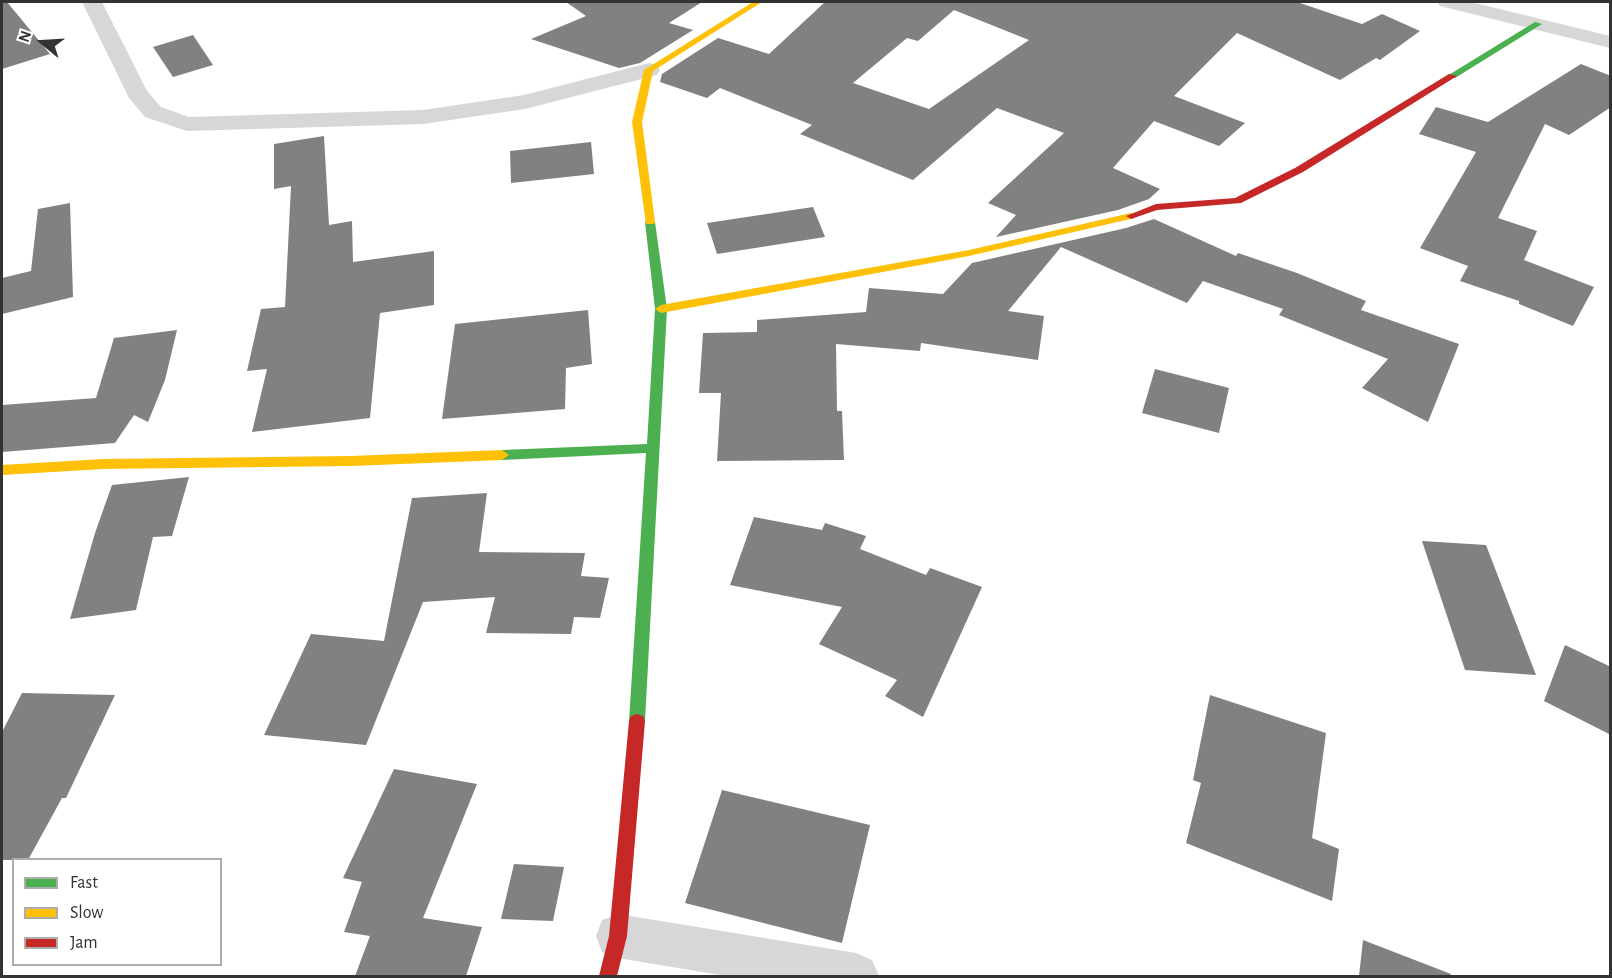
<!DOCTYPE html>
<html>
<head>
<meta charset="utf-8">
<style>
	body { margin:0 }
	#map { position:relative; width:1612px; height:978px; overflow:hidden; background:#fff; font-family:"Alegreya Sans",sans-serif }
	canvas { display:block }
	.frame { position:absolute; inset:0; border:3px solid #333; pointer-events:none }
	.legend { position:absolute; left:12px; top:858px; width:210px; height:108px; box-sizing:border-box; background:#fff; border:2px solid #adadad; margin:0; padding:8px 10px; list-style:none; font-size:18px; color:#333 }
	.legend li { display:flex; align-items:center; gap:12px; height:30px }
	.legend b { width:30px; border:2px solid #adadad }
	.north { position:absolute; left:12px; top:12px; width:60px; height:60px; -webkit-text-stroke:4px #fff; paint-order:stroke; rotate:288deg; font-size:16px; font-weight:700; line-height:24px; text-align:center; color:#333 }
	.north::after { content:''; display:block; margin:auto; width:21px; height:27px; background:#333; clip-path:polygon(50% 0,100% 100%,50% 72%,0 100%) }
</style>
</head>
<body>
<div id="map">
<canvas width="1612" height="978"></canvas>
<div class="frame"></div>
<ul class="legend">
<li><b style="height:8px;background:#4caf50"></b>Fast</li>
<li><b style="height:8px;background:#ffc107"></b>Slow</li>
<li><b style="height:8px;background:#c62828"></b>Jam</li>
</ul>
<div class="north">N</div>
</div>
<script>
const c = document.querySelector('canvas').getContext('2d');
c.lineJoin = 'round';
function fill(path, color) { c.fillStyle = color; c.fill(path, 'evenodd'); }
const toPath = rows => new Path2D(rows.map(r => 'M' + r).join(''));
fill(toPath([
	[2,2,7,2,50,54,2,69],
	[566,2,702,2,669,23,693,30,640,63,619,68,531,39,586,16],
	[825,2,1297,2,1362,24,1382,14,1420,31,1380,60,1376,58,1340,80,1237,33,1174,96,1245,123,1219,146,1154,121,1113,168,1160,189,1149,199,1118,210,996,237,1016,215,988,203,1064,133,997,108,913,180,800,134,812,125,720,88,707,98,660,82,662,74,718,38,769,54],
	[954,10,1029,40,929,109,853,83,907,38,918,41],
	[193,35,213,65,173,77,153,47],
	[1581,64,1611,76,1611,107,1569,135,1545,124,1498,218,1537,231,1524,260,1594,287,1573,326,1519,304,1519,301,1460,281,1468,266,1420,248,1476,152,1419,134,1436,107,1488,122],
	[324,136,329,225,352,221,353,262,434,251,434,305,380,313,370,418,252,432,267,369,247,371,261,309,285,307,291,186,274,189,274,144],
	[591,142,594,174,511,183,510,151],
	[70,203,73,297,2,314,2,278,31,271,38,209],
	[813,207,825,237,717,254,707,223],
	[1154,219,1236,256,1238,253,1297,273,1366,301,1361,310,1459,344,1428,422,1362,388,1388,359,1279,315,1283,309,1203,281,1187,303,1061,247,1008,311,1044,316,1038,360,921,343,920,351,836,344,837,411,842,411,844,460,717,461,721,393,699,393,703,333,757,332,757,320,866,312,869,288,943,294,972,263,1126,228],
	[588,310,592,364,566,368,565,409,442,419,455,324],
	[177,330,165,380,148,422,134,415,115,443,2,452,2,405,96,398,114,338],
	[1155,369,1229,388,1219,433,1142,413],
	[189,477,172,536,153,537,136,610,70,619,95,533,112,485],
	[487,493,479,552,585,553,581,576,609,578,600,618,574,617,571,634,486,633,495,597,423,602,366,745,264,735,311,634,384,641,412,498],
	[754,517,822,530,825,523,866,536,860,549,926,575,930,568,982,587,923,717,885,696,897,680,819,644,842,607,730,585],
	[1422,541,1486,545,1536,675,1465,670],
	[1565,645,1611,667,1611,735,1544,701],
	[22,693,115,695,66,798,62,798,28,860,2,860,2,732],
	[1210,695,1326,733,1312,838,1339,849,1332,901,1186,843,1201,783,1193,780],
	[394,769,477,784,423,918,482,927,466,976,355,976,370,936,344,932,362,882,343,878],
	[722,790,870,825,842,943,685,903],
	[514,864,564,867,553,921,501,919],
	[1363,940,1451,974,1450,976,1359,976]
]), '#818181');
fill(toPath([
	[82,2,102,2,147,91,161,107,189,117,423,110,524,95,649,63,657,65,660,70,657,75,525,109,423,124,187,131,145,117,129,98,82,2],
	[1437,2,1471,2,1610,36,1610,48,1440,6,1437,2],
	[618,914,856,953,872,960,879,976,726,976,618,958,602,952,596,936,602,920,618,914]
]), '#d7d7d7');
fill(toPath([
	[1535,22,1542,24,1455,78,1447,76,1535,22],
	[650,219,655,222,667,309,645,721,643,726,637,728,631,726,629,721,646,453,502,460,495,455,502,450,647,444,655,309,645,222,650,219]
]), '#4caf50');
fill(toPath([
	[753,2,762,2,653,71,642,122,655,222,654,224,646,224,632,122,644,70,753,2],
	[1131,213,1135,214,1135,218,969,256,661,313,655,309,661,305,969,250,1131,213],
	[502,450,509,455,502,460,351,466,103,469,2,475,2,465,103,459,351,456,502,450]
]), '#ffc107');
fill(toPath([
	[1449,74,1457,76,1303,172,1241,203,1157,210,1131,219,1126,216,1156,204,1235,198,1295,168,1449,74],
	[637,714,643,716,645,721,627,936,617,976,599,976,609,936,629,721,631,716,637,714]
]), '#c62828');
</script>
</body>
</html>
